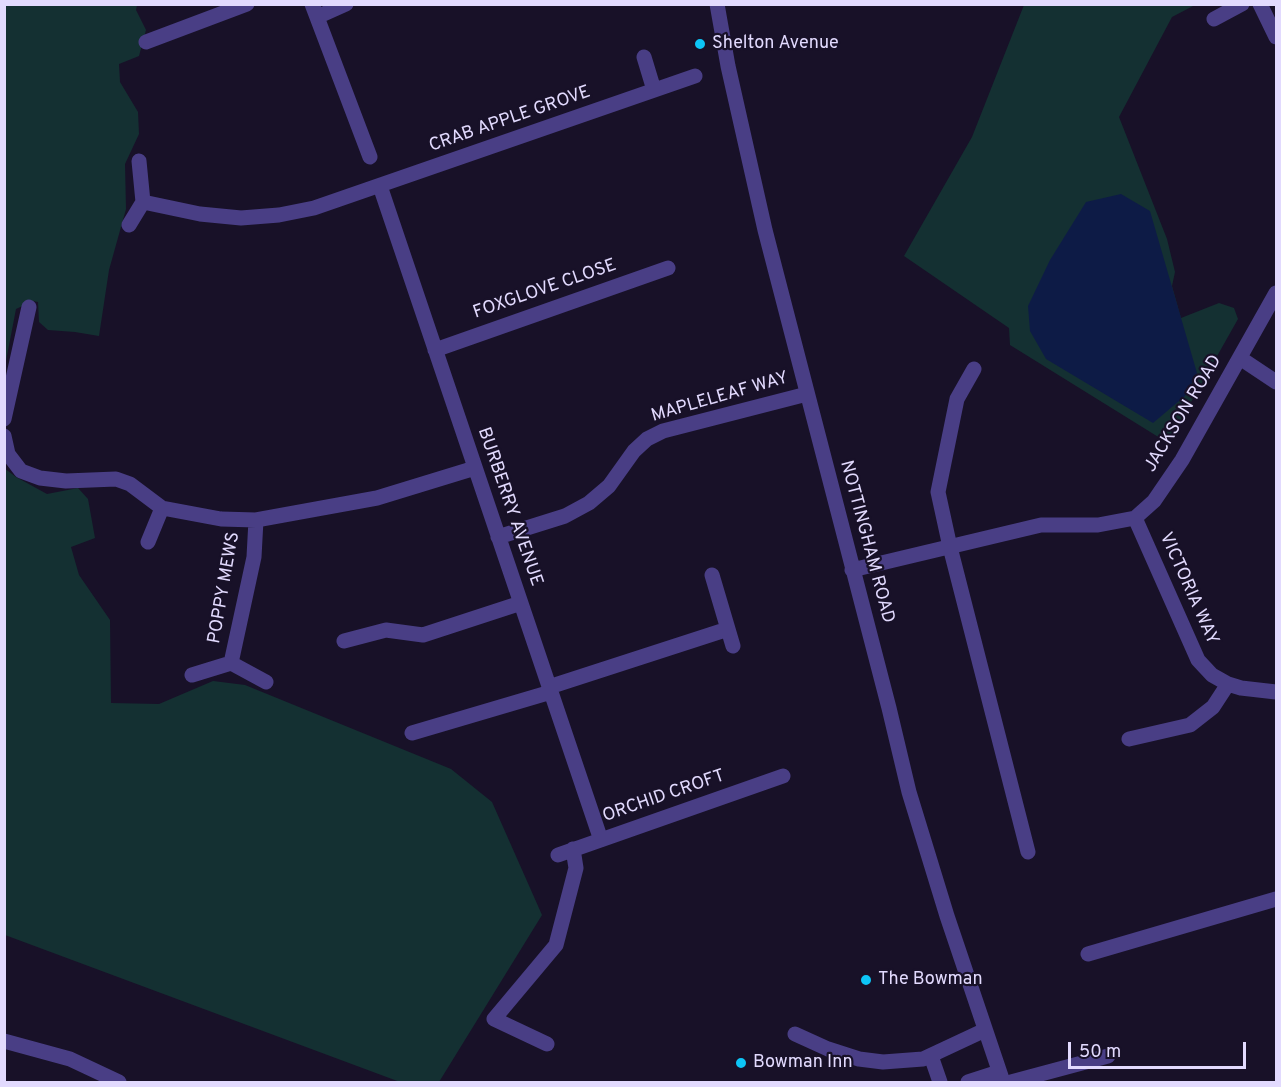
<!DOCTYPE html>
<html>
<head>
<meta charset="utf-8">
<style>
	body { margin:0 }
	#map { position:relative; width:1281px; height:1087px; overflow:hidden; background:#181128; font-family:Overpass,sans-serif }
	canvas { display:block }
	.frame { position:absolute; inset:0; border:6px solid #e2dafe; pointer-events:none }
	.scale { position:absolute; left:1068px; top:1042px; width:178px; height:27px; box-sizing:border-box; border:3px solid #e2dafe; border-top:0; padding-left:8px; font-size:18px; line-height:21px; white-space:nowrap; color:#e2dafe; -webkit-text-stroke:4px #181128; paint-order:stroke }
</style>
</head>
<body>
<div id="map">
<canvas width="1281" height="1087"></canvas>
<div class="frame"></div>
<div class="scale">50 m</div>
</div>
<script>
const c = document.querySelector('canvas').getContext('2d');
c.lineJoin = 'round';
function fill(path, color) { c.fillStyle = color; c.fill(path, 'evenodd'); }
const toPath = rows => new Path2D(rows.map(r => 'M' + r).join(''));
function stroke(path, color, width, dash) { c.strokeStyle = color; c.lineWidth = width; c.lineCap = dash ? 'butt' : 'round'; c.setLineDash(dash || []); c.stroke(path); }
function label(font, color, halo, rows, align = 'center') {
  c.font = font + ' Overpass,sans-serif'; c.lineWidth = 4.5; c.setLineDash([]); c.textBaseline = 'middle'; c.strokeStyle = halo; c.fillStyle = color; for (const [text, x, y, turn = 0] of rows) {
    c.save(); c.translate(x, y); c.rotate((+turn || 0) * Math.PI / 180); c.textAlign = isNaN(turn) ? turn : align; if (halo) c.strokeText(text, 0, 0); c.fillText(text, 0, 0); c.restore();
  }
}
fill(toPath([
	[5,5,137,5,136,10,146,30,139,56,119,64,120,82,138,112,139,134,125,164,126,209,109,270,99,336,75,332,48,330,39,322,38,302,33,301,16,309,5,366],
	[1024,5,1195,5,1172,17,1119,117,1167,239,1175,272,1172,286,1181,318,1219,303,1234,308,1238,319,1168,443,1010,345,1009,328,904,256,972,137],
	[4,468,16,477,47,494,78,488,88,499,95,538,71,547,79,575,110,620,111,703,159,704,213,681,245,685,451,769,492,802,542,915,439,1082,400,1082,5,935]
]), '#143032');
fill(toPath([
	[1121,194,1150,211,1197,373,1185,396,1153,423,1046,359,1030,331,1028,306,1050,260,1086,202]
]), '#0d1b46');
stroke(toPath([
	[312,4,370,157],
	[717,4,728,66,765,230,889,708,909,792,947,916,1003,1082],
	[1260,4,1276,37],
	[317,17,346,4],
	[1214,19,1242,4],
	[146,42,247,4],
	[644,57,654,90],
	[380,186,601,840],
	[143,202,200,214,241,218,279,215,314,208,695,76],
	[129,225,143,202,139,161],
	[435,350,668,268],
	[1240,358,1276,382],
	[974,369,957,399,938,492,950,547,1028,852],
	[4,419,29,307],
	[4,436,8,454,21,471,40,478,66,481,116,479,130,484,162,508,221,519,256,520,377,498,475,468],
	[1135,518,1198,660,1212,675,1228,684,1241,688,1276,692],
	[498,537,565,516,589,503,609,486,634,451,647,439,663,431,807,394],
	[148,542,162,508],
	[852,570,1041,525,1098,525,1135,518,1154,501,1182,460,1276,293],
	[712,575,733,646],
	[344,641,386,630,423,635,521,603],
	[231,663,254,557,256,520],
	[192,675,231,663,266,682],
	[549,687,728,629],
	[412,733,551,692],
	[1129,739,1190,725,1213,707,1228,684],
	[558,855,783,776],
	[1088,954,1276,899],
	[795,1034,828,1049,859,1059,883,1062,923,1059,985,1030],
	[4,1041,70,1059,119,1082],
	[547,1044,494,1019,556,945,576,868,573,849],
	[931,1056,940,1082],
	[968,1082,999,1072],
	[1011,1082,1108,1056]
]), '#493e85', 15);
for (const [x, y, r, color] of [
	[700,44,6,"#0dc5f6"],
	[866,980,6,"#0dc5f6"],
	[741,1063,6,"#0dc5f6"]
]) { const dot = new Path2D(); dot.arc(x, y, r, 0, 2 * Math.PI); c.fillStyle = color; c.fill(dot); stroke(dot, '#181128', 2); }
label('18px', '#e2dafe', '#181128', [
	["Shelton Avenue",712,44],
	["The Bowman",878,980],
	["Bowman Inn",753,1063]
], 'left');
label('18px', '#e2dafe', '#181128', [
	["CRAB APPLE GROVE",510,120,-19],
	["FOXGLOVE CLOSE",545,290,-19],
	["MAPLELEAF WAY",720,398,-16],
	["JACKSON ROAD",1184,414,-59],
	["BURBERRY AVENUE",509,507,71],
	["NOTTINGHAM ROAD",866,542,75],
	["POPPY MEWS",225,588,-80],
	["VICTORIA WAY",1188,589,66],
	["ORCHID CROFT",664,797,-19]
]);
</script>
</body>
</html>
